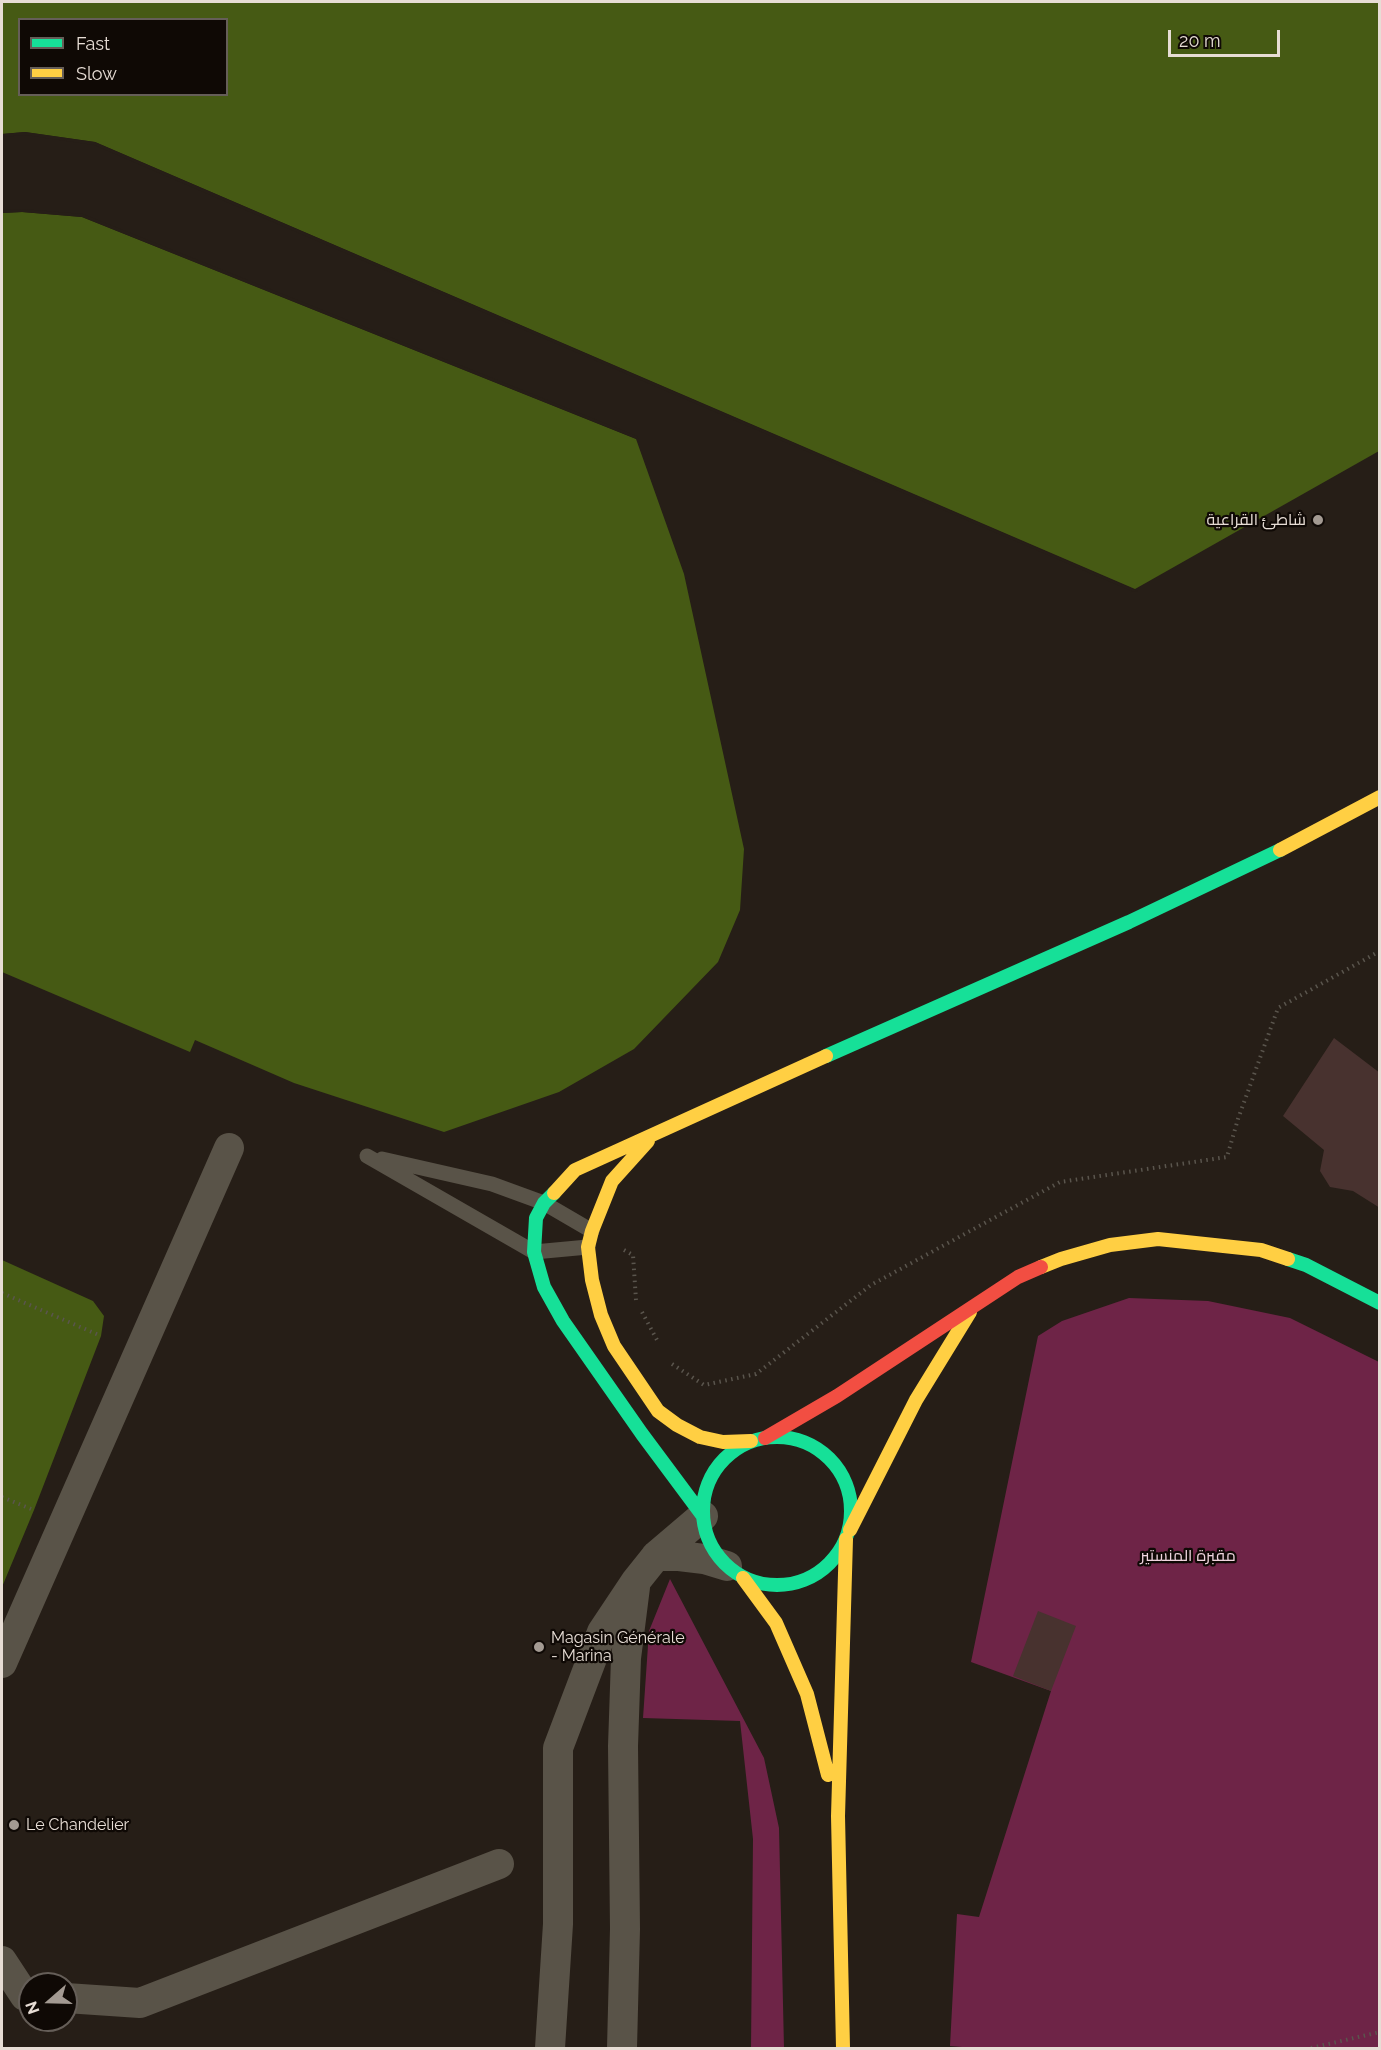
<!DOCTYPE html>
<html>
<head>
<meta charset="utf-8">
<style>
	body { margin:0 }
	#map { position:relative; width:1381px; height:2050px; overflow:hidden; background:#261e17; font-family:Raleway,sans-serif }
	canvas { display:block }
	.frame { position:absolute; inset:0; border:3px solid #e7ddd5; pointer-events:none }
	.legend { position:absolute; left:18px; top:18px; width:210px; height:78px; box-sizing:border-box; background:#0f0905; border:2px solid #655e58; margin:0; padding:8px 10px; list-style:none; font-size:18px; color:#e7ddd5 }
	.legend li { display:flex; align-items:center; gap:12px; height:30px }
	.legend b { width:30px; border:2px solid #655e58 }
	.north { position:absolute; left:18px; top:1972px; width:60px; height:60px; box-sizing:border-box; background:#0f0905; border:2px solid #655e58; border-radius:50%; rotate:250deg; font-size:16px; font-weight:700; line-height:24px; text-align:center; color:#e7ddd5 }
	.north::after { content:''; display:block; margin:auto; width:21px; height:27px; background:#a39a92; clip-path:polygon(50% 0,100% 100%,50% 72%,0 100%) }
	.scale { position:absolute; left:1168px; top:30px; width:112px; height:27px; box-sizing:border-box; border:3px solid #e7ddd5; border-top:0; padding-left:8px; font-size:18px; line-height:21px; white-space:nowrap; color:#e7ddd5; -webkit-text-stroke:4px #0f0905; paint-order:stroke }
</style>
</head>
<body>
<div id="map">
<canvas width="1381" height="2050"></canvas>
<div class="frame"></div>
<ul class="legend">
<li><b style="height:8px;background:#16e098"></b>Fast</li>
<li><b style="height:8px;background:#ffcf43"></b>Slow</li>
</ul>
<div class="north">N</div>
<div class="scale">20 m</div>
</div>
<script>
const c = document.querySelector('canvas').getContext('2d');
c.lineJoin = 'round';
function fill(path, color) { c.fillStyle = color; c.fill(path, 'evenodd'); }
const toPath = rows => new Path2D(rows.map(r => 'M' + r).join(''));
function stroke(path, color, width, dash) { c.strokeStyle = color; c.lineWidth = width; c.lineCap = dash ? 'butt' : 'round'; c.setLineDash(dash || []); c.stroke(path); }
function label(font, color, halo, rows, align = 'center') {
  c.font = font + ' Raleway,Cairo,sans-serif'; c.lineWidth = 4.5; c.setLineDash([]); c.textBaseline = 'middle'; c.strokeStyle = halo; c.fillStyle = color; for (const [text, x, y, turn = 0] of rows) {
    c.save(); c.translate(x, y); c.rotate((+turn || 0) * Math.PI / 180); c.textAlign = isNaN(turn) ? turn : align; if (halo) c.strokeText(text, 0, 0); c.fillText(text, 0, 0); c.restore();
  }
}
fill(toPath([
	[1129,1298,1208,1301,1290,1318,1379,1362,1379,2048,974,2048,950,2046,957,1914,979,1917,1051,1691,971,1662,1038,1336,1062,1321],
	[670,1579,764,1758,779,1828,784,2048,751,2048,753,1839,740,1721,643,1718,649,1631]
]), '#6e2447');
fill(toPath([
	[2,2,1379,2,1379,451,1135,589,95,142,25,132,2,134],
	[20,20,226,20,226,94,20,94],
	[22,212,82,217,636,439,684,574,744,849,740,910,718,962,634,1049,559,1092,444,1132,294,1083,195,1040,190,1052,2,972,2,213],
	[2,1260,93,1301,104,1316,101,1336,34,1510,2,1587]
]), '#465a14');
fill(toPath([
	[25,132,95,142,1138,591,1134,592,94,145,25,135,2,137,2,134],
	[22,209,83,214,637,436,639,440,82,217,22,212,2,213,2,210]
]), '#261e17');
fill(toPath([
	[1334,1038,1380,1073,1380,1208,1353,1191,1330,1187,1320,1171,1324,1150,1283,1116],
	[1038,1611,1076,1626,1051,1691,1013,1676]
]), '#48322f');
stroke(toPath([
	[624,1250,633,1255,636,1300],
	[2,1293,101,1336],
	[642,1312,657,1340],
	[672,1364,704,1385,756,1374,871,1285,1060,1182,1227,1157,1238,1119,1278,1008,1380,951],
	[2,1497,31,1509],
	[1311,2048,1380,2032]
]), '#5a554d', 4, [1.5, 4.5]);
stroke(toPath([
	[367,1156,534,1252,588,1247],
	[382,1159,492,1184,544,1203,592,1231]
]), '#595348', 15);
stroke(toPath([
	[703,1516,656,1556,679,1556,704,1559,727,1566],
	[2,1663,229,1148],
	[2,1961,25,1996,30,1996],
	[66,1998,140,2003,499,1864],
	[550,2048,558,1924,558,1748,602,1632,636,1581,656,1556],
	[622,2048,625,1929,623,1746,626,1658,635,1587]
]), '#595348', 30);
stroke(toPath([
	[826,1056,1129,922,1280,850],
	[554,1193,544,1203,536,1218,534,1252,544,1287,563,1321,642,1434,703,1516],
	[1288,1259,1306,1265,1380,1303],
	'703 1511a74 74 0 1 1 148 0a74 74 0 1 1-148 0Z'
]), '#16e098', 14);
stroke(toPath([
	[1280,850,1380,797],
	[648,1141,612,1181,592,1231,588,1247,592,1280,601,1315,614,1346,658,1411,677,1425,700,1437,723,1442,751,1441],
	[554,1193,575,1170,826,1056],
	[1041,1267,1061,1259,1110,1245,1158,1239,1261,1250,1288,1259],
	[850,1530,916,1400,970,1312],
	[743,1578,776,1623,807,1694,828,1775],
	[843,2048,838,1816,846,1539]
]), '#ffcf43', 14);
stroke(toPath([
	[765,1438,837,1396,1018,1277,1041,1267]
]), '#f24e42', 14);
for (const [x, y, r, color] of [
	[1318,520,6,"#a39a92"],
	[539,1647,6,"#a39a92"],
	[14,1825,6,"#a39a92"]
]) { const dot = new Path2D(); dot.arc(x, y, r, 0, 2 * Math.PI); c.fillStyle = color; c.fill(dot); stroke(dot, '#0f0905', 2); }
label('16px', '#e7ddd5', '#0f0905', [
	["شاطئ القراعية",1306,520,"right"],
	["Magasin Générale",551,1638],
	["- Marina",551,1656],
	["Le Chandelier",26,1825]
], 'left');
label('16px', '#f0d5df', '#0f0905', [
	["مقبرة المنستير",1188,1556]
]);
</script>
</body>
</html>
